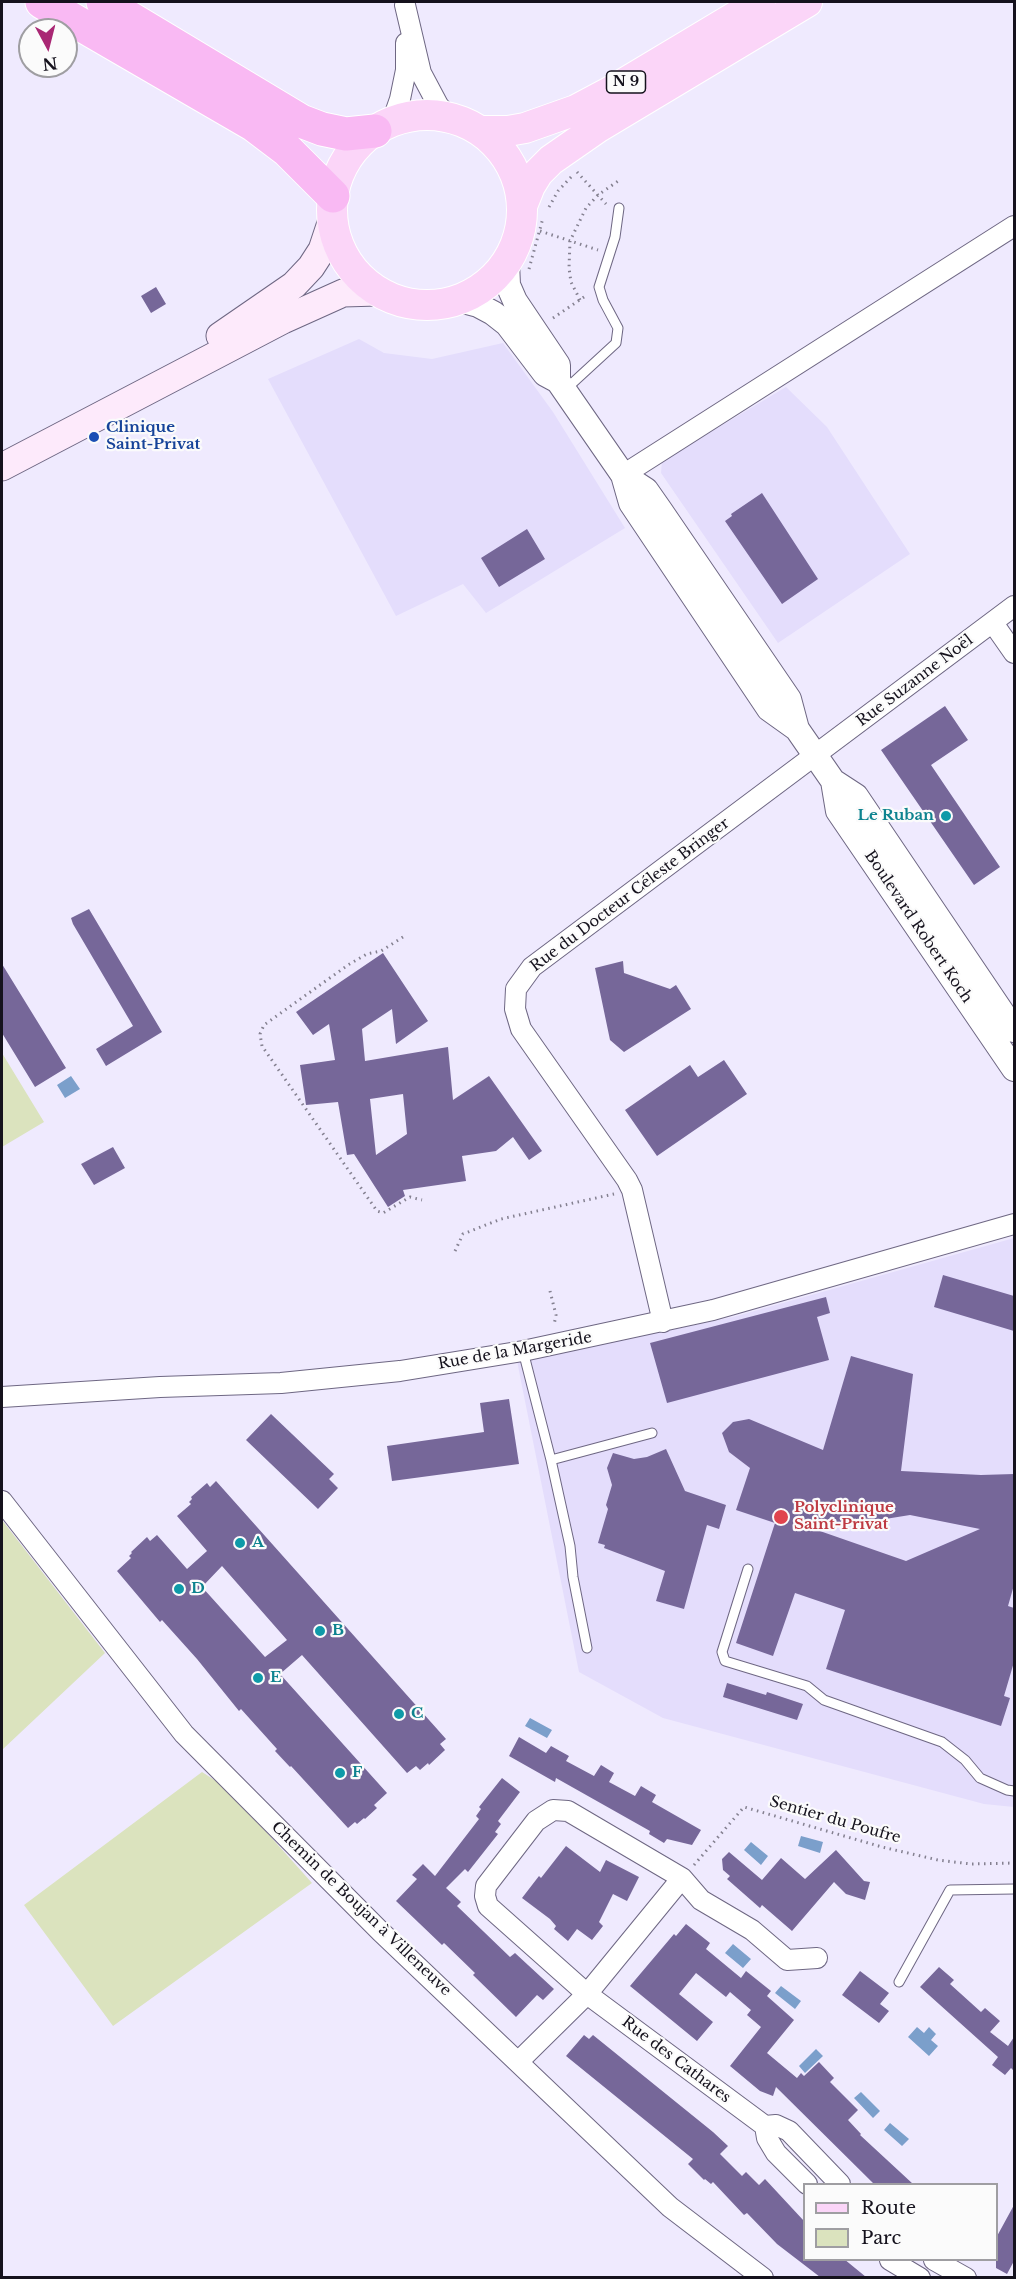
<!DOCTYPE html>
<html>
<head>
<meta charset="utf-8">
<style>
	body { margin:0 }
	#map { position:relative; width:1016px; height:2279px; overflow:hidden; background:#efeafe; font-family:"Libre Baskerville",serif }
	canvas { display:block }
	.frame { position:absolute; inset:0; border:3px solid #15121d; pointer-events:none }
	.legend { position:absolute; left:803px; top:2183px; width:195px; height:78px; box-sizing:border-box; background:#fbfbfb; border:2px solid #9f9ea2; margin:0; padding:8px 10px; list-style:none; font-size:18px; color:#15121d }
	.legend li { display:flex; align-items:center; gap:12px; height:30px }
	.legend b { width:30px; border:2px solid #9f9ea2 }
	.north { position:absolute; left:18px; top:18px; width:60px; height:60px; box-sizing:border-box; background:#fbfbfb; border:2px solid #9f9ea2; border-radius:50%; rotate:173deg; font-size:16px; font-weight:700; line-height:24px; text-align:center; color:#15121d }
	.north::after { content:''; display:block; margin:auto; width:21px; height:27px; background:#a92774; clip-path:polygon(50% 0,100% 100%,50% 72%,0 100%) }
</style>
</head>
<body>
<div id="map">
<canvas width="1016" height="2279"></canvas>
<div class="frame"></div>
<ul class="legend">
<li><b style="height:8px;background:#fbd5f8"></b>Route</li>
<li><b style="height:16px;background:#dbe3be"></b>Parc</li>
</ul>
<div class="north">N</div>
</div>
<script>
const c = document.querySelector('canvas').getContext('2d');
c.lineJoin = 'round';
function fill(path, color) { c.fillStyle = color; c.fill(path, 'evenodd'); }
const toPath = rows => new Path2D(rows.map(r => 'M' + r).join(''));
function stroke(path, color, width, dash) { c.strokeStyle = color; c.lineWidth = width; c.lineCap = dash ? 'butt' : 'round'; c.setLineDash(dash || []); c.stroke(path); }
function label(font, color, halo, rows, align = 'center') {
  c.font = font + ' "Libre Baskerville",serif'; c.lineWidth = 4.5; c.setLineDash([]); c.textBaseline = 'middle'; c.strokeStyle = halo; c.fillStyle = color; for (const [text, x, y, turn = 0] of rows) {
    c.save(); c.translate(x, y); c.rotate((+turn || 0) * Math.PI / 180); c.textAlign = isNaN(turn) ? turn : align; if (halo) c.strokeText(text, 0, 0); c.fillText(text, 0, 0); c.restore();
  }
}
fill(toPath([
	[359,339,384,353,432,359,503,343,553,412,625,528,486,613,463,584,396,616,268,379],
	[786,387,827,427,910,554,778,643,661,473,662,461],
	[1014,1238,1014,1807,984,1804,663,1718,579,1672,517,1361,733,1317]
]), '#e4ddfc');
fill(toPath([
	[2,1053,44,1122,2,1147],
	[2,1520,105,1653,2,1750],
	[202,1772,227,1788,312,1883,113,2026,24,1905]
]), '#dbe3be');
fill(toPath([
	[71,1076,80,1089,65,1098,57,1085],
	[530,1718,552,1730,547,1738,525,1726],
	[801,1836,823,1842,820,1853,798,1846],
	[751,1842,768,1856,761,1865,744,1850],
	[733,1944,751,1959,743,1968,725,1953],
	[781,1986,801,2001,795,2009,775,1993],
	[917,2027,924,2033,929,2027,936,2034,931,2040,938,2046,929,2056,908,2037],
	[816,2049,823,2056,805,2073,799,2066],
	[861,2092,880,2111,873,2118,854,2098],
	[890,2123,909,2139,902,2146,884,2130]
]), '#7b9fcb');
fill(toPath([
	[156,287,166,304,151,313,141,296],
	[762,493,818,579,782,604,725,521,732,516,731,514],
	[527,529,545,559,499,587,481,558],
	[945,706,968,740,931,765,1000,867,974,885,881,750],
	[89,909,162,1032,106,1066,96,1049,133,1026,73,924,71,918],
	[383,953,428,1021,396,1044,392,1009,362,1029,365,1061,448,1047,453,1100,489,1076,542,1151,529,1160,513,1137,496,1151,462,1156,466,1181,403,1190,405,1196,388,1207,354,1154,347,1155,338,1102,306,1105,300,1065,335,1060,329,1024,313,1035,296,1012],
	[403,1094,407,1134,376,1155,370,1099],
	[623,961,624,973,670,989,676,985,691,1009,624,1052,610,1040,595,968],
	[2,964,66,1068,35,1087,2,1033],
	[724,1060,747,1094,657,1156,625,1110,690,1065,698,1077],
	[113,1147,125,1168,94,1185,81,1164],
	[943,1275,1014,1296,1014,1331,934,1307],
	[826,1297,830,1313,817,1317,829,1360,667,1403,650,1343],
	[851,1356,913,1374,901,1471,981,1475,1014,1474,1014,1585,1008,1606,1014,1608,1014,1662,1004,1696,1010,1698,1001,1726,826,1669,845,1610,795,1593,773,1656,736,1643,775,1523,736,1510,750,1468,729,1452,722,1433,733,1422,749,1419,823,1450],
	[910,1515,980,1529,906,1561,817,1530],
	[509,1399,519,1464,392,1481,387,1446,484,1432,480,1403],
	[271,1414,334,1474,329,1479,338,1488,318,1509,246,1440],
	[666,1449,685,1491,726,1505,719,1529,707,1525,684,1609,656,1601,665,1571,604,1548,605,1545,598,1543,608,1509,606,1505,612,1485,607,1468,613,1453,634,1459,647,1457],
	[216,1481,446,1739,440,1744,445,1750,429,1765,428,1763,420,1770,416,1766,407,1773,302,1655,280,1674,387,1793,374,1805,377,1808,365,1819,364,1818,357,1824,355,1822,348,1828,291,1766,290,1767,275,1751,277,1749,241,1709,239,1711,197,1659,162,1620,160,1622,117,1571,131,1558,129,1556,132,1553,131,1552,147,1537,150,1541,157,1535,187,1569,207,1551,177,1516,191,1504,189,1502,192,1499,191,1497,207,1483,210,1487],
	[222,1566,287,1640,265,1657,202,1587],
	[727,1683,766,1695,767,1692,803,1704,797,1720,723,1697],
	[519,1737,546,1753,551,1746,569,1756,566,1761,594,1776,601,1765,614,1773,609,1782,635,1796,641,1786,656,1795,652,1802,701,1830,692,1845,667,1839,664,1843,649,1834,650,1831,556,1778,555,1782,509,1756],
	[502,1778,520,1792,498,1821,501,1824,495,1832,498,1834,468,1872,465,1869,446,1888,461,1902,457,1906,510,1957,515,1953,554,1989,543,2000,537,1995,516,2017,473,1975,475,1973,444,1943,442,1945,396,1901,417,1879,412,1875,423,1864,435,1876,479,1819,476,1816,481,1809,479,1807],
	[566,1846,600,1872,606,1860,639,1877,627,1901,613,1894,599,1922,603,1926,592,1940,577,1929,568,1941,554,1929,556,1926,550,1919,522,1898,539,1876,541,1878],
	[836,1850,864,1881,870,1882,865,1900,846,1894,834,1882,792,1931,762,1905,760,1908,727,1879,730,1876,723,1870,722,1859,729,1852,762,1880,781,1858,805,1879],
	[686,1924,710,1943,706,1949,741,1978,746,1971,771,1991,767,1996,794,2020,767,2053,797,2078,801,2073,804,2076,819,2062,834,2078,830,2082,858,2110,848,2120,861,2134,860,2135,913,2184,874,2184,776,2087,773,2096,760,2091,730,2066,761,2027,747,2015,751,2010,730,1992,726,1997,696,1973,679,1994,713,2022,697,2041,630,1986,674,1934,676,1936],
	[939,1967,954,1980,950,1984,981,2012,985,2008,1000,2021,990,2032,1008,2046,1014,2037,1014,2071,1011,2068,1005,2075,992,2065,998,2057,920,1987],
	[860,1971,889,1993,880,2004,889,2011,879,2023,842,1995],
	[584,2035,589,2039,593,2035,713,2132,728,2146,720,2154,742,2176,746,2172,759,2185,765,2179,804,2221,804,2259,844,2259,866,2277,820,2277,777,2244,747,2213,744,2215,713,2182,711,2184,705,2179,704,2180,688,2164,693,2159,566,2056],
	[1014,2205,1014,2261,1007,2274,996,2268,996,2238]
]), '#766799');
const service = toPath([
	[566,389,616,343,618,328,603,300,599,287,615,237,619,208],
	[523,1351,551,1460,570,1546,573,1577,587,1648],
	[551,1460,652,1433],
	[748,1569,722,1652,725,1661,807,1686,824,1700,942,1742,965,1760,980,1778,1007,1790,1014,1791],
	[899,1982,950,1890,1014,1889]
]);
const minor = toPath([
	[405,5,421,73,438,105,449,118],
	[392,122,400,99,406,70,406,43],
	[623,475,1014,226],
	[993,623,1014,653],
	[663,1322,632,1190,627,1180,521,1029,515,1009,516,989,532,967,1014,606],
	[2,1397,160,1387,281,1383,400,1371,523,1351,713,1310,1014,1224],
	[2,1501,184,1734,380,1931,670,2207,763,2278],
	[519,2061,587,1994,682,1878],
	[765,2126,776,2125,789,2131,840,2184],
	[807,2184,776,2153,767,2138,765,2126,587,1994,488,1906,485,1896,486,1886,536,1821,553,1810,568,1811,682,1878,701,1900,752,1930,787,1960,817,1958],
	[890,2260,920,2278],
	[934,2260,966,2278]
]);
const tertiary = toPath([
	[507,262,508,285,515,301,558,365,558,378],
	[459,300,478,305,493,313,507,324,545,374,558,381,623,475,631,503,769,709,797,729,833,781,856,796,1014,1030],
	[623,475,646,490,660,510,789,699,797,729],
	[833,781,838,811,1014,1069]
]);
const secondary = toPath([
	[220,336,294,285,311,267,322,250,332,220],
	[2,467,283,320,343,293,378,292]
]);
const primary = toPath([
	'332 210a95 95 0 1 1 190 0a95 95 0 1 1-190 0Z',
	[480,131,508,131,525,128,576,110,608,93,760,2],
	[522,206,530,186,538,173,551,160,597,128,807,2]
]);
const motorway = toPath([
	[42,2,254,125,287,150,333,196],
	[103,2,301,121,322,129,346,134,375,131]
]);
stroke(service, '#6e6783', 11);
stroke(minor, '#6e6783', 22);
stroke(tertiary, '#6e6783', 26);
stroke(secondary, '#6e6783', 29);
stroke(primary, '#fff', 32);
stroke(motorway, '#fff', 35);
stroke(toPath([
	[577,172,606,204],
	[549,207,558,191,572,176],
	[540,231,598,250],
	[529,269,543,218],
	[580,300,571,282,569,268,570,241,586,208,598,195,621,179],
	[553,318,587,295],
	[403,937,381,951,367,954,348,965,264,1025,260,1034,262,1046,377,1211,383,1213,410,1197,422,1200],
	[455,1251,463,1234,501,1219,614,1194],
	[550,1291,556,1315,554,1325],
	[694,1865,744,1807,882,1847,938,1860,971,1864,1014,1863]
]), '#848090', 3, [1.5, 4.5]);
stroke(service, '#fff', 9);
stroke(minor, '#fff', 20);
stroke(tertiary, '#fff', 24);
stroke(secondary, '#fdeafb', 27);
stroke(primary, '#fbd5f8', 30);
stroke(motorway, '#f9b9f3', 33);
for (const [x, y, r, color] of [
	[94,437,6,"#1a4fb4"],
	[946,816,6,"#0f9aa8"],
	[781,1517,8,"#e0444e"],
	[240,1543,6,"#0f9aa8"],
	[179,1589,6,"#0f9aa8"],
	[320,1631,6,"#0f9aa8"],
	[258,1678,6,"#0f9aa8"],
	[399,1714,6,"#0f9aa8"],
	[340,1773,6,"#0f9aa8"]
]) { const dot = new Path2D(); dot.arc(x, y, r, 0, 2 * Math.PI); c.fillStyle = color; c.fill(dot); stroke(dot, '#fbfbfb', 2); }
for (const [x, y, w] of [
	[626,82,39]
]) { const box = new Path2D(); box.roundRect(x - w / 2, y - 11, w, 22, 4.5); c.fillStyle = '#fbfbfb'; c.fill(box); stroke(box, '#15121d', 1.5); }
label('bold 14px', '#15121d', null, [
	["N 9",626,82]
]);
label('bold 15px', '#164399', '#fbfbfb', [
	["Clinique",106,428],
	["Saint-Privat",106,445]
], 'left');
label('15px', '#15121d', '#fbfbfb', [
	["Rue Suzanne Noël",915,681,-37],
	["Rue du Docteur Céleste Bringer",630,895,-37],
	["Boulevard Robert Koch",918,927,56],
	["Rue de la Margeride",515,1351,-10],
	["Sentier du Poufre",835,1820,16],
	["Chemin de Boujan à Villeneuve",361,1909,44],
	["Rue des Cathares",676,2060,37]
]);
label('bold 15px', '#0d838f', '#fbfbfb', [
	["Le Ruban",934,816,"right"],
	["A",252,1543],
	["D",191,1589],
	["B",332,1631],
	["E",270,1678],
	["C",411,1714],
	["F",352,1773]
], 'left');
label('bold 15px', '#be3a42', '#fbfbfb', [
	["Polyclinique",794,1508],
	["Saint-Privat",794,1525]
], 'left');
</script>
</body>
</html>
